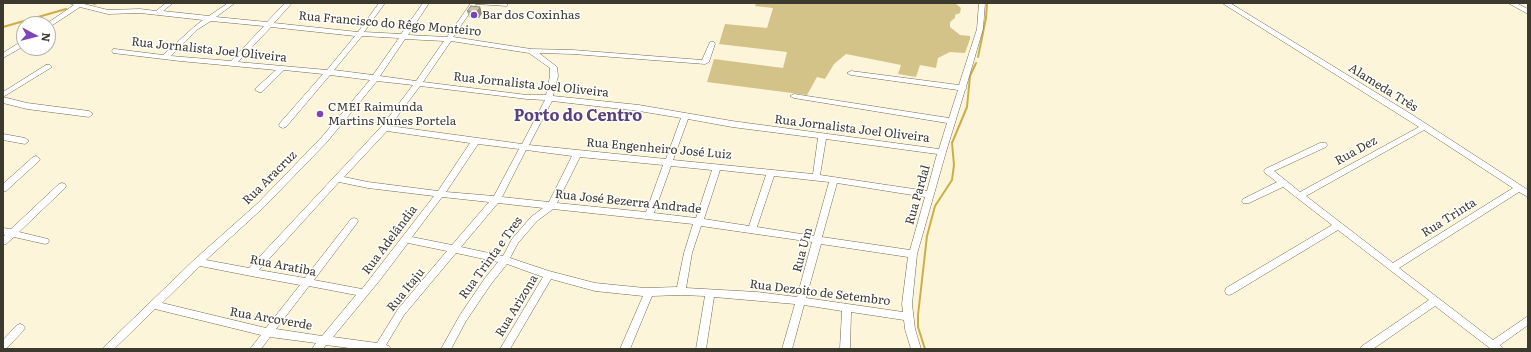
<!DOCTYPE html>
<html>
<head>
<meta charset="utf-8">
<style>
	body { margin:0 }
	#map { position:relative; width:1531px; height:352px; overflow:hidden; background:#fdf5d9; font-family:Literata,serif }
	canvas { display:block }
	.frame { position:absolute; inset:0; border:4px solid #3c392e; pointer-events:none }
	.north { position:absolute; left:16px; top:16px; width:40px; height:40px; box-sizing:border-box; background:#fff; border:1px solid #b1b0ab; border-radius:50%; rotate:97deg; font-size:11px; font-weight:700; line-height:16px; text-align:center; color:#3c392e }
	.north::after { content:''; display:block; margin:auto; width:14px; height:18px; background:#7e43b9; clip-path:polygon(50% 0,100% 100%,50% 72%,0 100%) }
</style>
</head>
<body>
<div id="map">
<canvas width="1531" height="352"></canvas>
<div class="frame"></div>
<div class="north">N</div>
</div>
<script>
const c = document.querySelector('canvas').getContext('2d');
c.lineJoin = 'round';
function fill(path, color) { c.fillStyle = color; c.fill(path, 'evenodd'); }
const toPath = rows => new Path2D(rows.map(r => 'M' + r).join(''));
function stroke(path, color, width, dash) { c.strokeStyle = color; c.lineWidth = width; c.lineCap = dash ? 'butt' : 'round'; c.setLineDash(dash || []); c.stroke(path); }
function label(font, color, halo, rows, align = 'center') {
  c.font = font + ' Literata,serif'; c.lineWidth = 3; c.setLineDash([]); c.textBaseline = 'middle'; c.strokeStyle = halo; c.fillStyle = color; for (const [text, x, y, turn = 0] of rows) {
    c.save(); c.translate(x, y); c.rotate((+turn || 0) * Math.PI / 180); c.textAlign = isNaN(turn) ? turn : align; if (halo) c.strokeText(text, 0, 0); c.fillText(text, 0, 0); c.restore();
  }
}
fill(toPath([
	[756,3,955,3,961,8,960,13,955,15,955,18,950,22,950,27,960,35,970,36,970,39,965,53,950,52,938,58,936,68,920,65,916,77,898,74,901,65,846,54,834,64,825,79,817,77,807,95,707,82,714,59,783,68,787,52,719,44,725,24,767,28,773,8,755,6]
]), '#d4c388');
stroke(toPath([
	[94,4,97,3],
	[3,27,66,9],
	[978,57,986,18,987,3],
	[925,349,918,327,918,315,927,236,935,206,952,180,954,165,952,143,967,107,970,76,976,63]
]), '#cbae47', 2);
const minor = toPath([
	[69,3,85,3,84,4,108,10,140,9,156,11,166,3,173,3,163,11,209,16,228,3,235,3,216,17,267,22,285,3,292,3,274,23,358,32,379,3,385,3,364,32,401,34,423,3,429,3,408,35,447,37,471,3,505,3,508,5,507,6,476,4,453,37,531,49,573,50,702,60,710,42,714,42,715,44,709,62,705,64,573,54,539,53,557,67,558,76,553,96,639,105,732,121,939,149,947,123,794,98,790,96,794,94,949,118,958,90,851,75,847,73,851,71,959,85,977,29,979,3,985,3,983,29,966,87,967,88,965,90,946,152,917,254,912,304,915,329,921,349,911,349,905,329,904,320,851,312,850,349,840,349,842,311,804,305,792,349,782,349,795,304,714,297,706,349,696,349,705,296,681,295,652,296,630,349,620,349,643,296,595,291,551,279,510,349,500,349,543,277,507,264,491,284,466,321,451,349,441,349,460,315,485,278,498,262,456,253,404,315,386,345,389,346,391,349,357,349,326,345,323,349,312,349,316,343,270,337,261,349,250,349,261,335,155,309,114,349,103,349,105,346,195,259,258,203,321,138,370,80,330,75,286,127,283,128,280,127,279,125,280,123,323,74,284,70,262,92,259,92,255,90,256,88,276,70,180,61,113,53,112,51,113,49,115,49,163,55,194,27,203,20,140,13,108,14,80,7,48,28,48,24,46,24,74,5,69,3],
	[211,21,264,26,231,61,171,56,198,29,211,21],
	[271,27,355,36,327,70,238,62,271,27],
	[362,36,399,38,373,75,334,70,362,36],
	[405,39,444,41,416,81,380,76,405,39],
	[451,41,529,53,550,68,550,76,546,95,527,95,423,82,451,41],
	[377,81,413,85,382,126,249,268,206,260,264,207,327,142,377,81],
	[420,86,527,99,545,100,522,144,390,126,420,86],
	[552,101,639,111,681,118,666,159,529,145,552,101],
	[688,119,732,127,818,138,813,174,673,160,688,119],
	[387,131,470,143,438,191,368,182,344,177,387,131],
	[826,139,937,154,927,191,820,175,826,139],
	[478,144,519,149,494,196,446,192,478,144],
	[526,150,572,156,549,202,502,197,526,150],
	[580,157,663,165,646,212,557,203,580,157],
	[671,166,712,170,696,218,654,213,671,166],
	[720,170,766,175,749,226,704,219,720,170],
	[774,176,829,182,814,236,757,227,774,176],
	[339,182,368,188,434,196,362,289,314,280,357,223,358,221,357,219,354,218,351,219,305,278,259,270,339,182],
	[837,183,925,197,910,250,822,237,837,183],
	[442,197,489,202,452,245,412,237,442,197],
	[498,203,543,208,531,217,512,239,503,256,461,247,498,203],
	[553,209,693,224,684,253,677,287,645,288,595,283,549,271,510,258,518,243,537,221,553,209],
	[701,226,812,242,797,297,757,292,686,288,692,253,701,226],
	[408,243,447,251,398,309,377,343,333,337,380,280,408,243],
	[821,244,908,257,902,304,903,312,806,298,821,244],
	[200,266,251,276,300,285,266,328,162,303,200,266],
	[309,286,356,295,322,336,276,329,309,286],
	[1222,3,1230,3,1411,114,1528,190,1528,197,1519,192,1399,268,1493,340,1528,316,1528,325,1500,345,1503,349,1491,349,1435,306,1373,349,1360,349,1362,346,1429,300,1338,230,1232,294,1229,295,1226,294,1225,291,1226,288,1332,225,1283,187,1249,203,1243,203,1242,201,1243,199,1277,182,1265,173,1264,171,1265,169,1320,143,1326,143,1327,145,1326,147,1274,171,1300,192,1419,127,1222,3],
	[1424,130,1513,188,1393,263,1306,196,1424,130],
	[1508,3,1516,3,1528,9,1528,14,1508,3],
	[22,41,24,41,24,46,3,58,3,53,22,41],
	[46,65,50,65,52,67,3,97,3,92,46,65],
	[3,97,27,103,89,111,93,114,89,117,27,109,3,103,3,97],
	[3,134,25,138,29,141,25,144,3,140,3,134],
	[36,156,40,159,39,161,6,191,3,192,3,184,33,157,36,156],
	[62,183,65,184,66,186,65,188,19,232,48,239,49,241,48,243,45,244,14,237,6,244,3,245,3,237,5,235,3,234,3,228,11,229,59,184,62,183],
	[20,324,23,325,25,328,23,331,6,349,3,349,3,340,17,325,20,324]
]);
stroke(minor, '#716a51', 1);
fill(minor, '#fff');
fill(toPath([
	[480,7,482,13,479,18,469,17,467,11]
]), '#b0a991');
fill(toPath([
	[480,7,482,13,479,18,477,12]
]), '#908a76');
const building = toPath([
	[471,6,480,7,477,12,467,11,471,6]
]);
fill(building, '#cdc5a9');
stroke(building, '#908a76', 1);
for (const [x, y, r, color] of [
	[474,15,4,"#7e43b9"],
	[320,114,4,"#7e43b9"]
]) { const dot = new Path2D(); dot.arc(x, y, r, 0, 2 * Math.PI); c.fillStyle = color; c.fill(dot); stroke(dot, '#fff', 1.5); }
label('12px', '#3c392e', '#fff', [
	["Bar dos Coxinhas",482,15],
	["CMEI Raimunda",328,107],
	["Martins Nunes Portela",328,121]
], 'left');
label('12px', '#3c392e', '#fff', [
	["Rua Francisco do Rêgo Monteiro",390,24,5],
	["Rua Jornalista Joel Oliveira",209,50,6],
	["Rua Jornalista Joel Oliveira",531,85,6],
	["Alameda Três",1383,88,32],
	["Rua Jornalista Joel Oliveira",852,129,7],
	["Rua Engenheiro José Luiz",659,149,5],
	["Rua Dez",1356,151,-29],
	["Rua Aracruz",270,178,-45],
	["Rua Pardal",918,195,-74],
	["Rua José Bezerra Andrade",628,202,6],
	["Rua Trinta",1449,218,-32],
	["Rua Adelândia",390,240,-53],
	["Rua Um",803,250,-75],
	["Rua Trinta e Tres",491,258,-54],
	["Rua Aratiba",283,266,11],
	["Rua Itaju",406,290,-51],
	["Rua Dezoito de Setembro",820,293,7],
	["Rua Arizona",517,306,-59],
	["Rua Arcoverde",271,319,10]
]);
label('bold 16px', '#5c407c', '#fff', [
	["Porto do Centro",578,116]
]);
</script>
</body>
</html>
